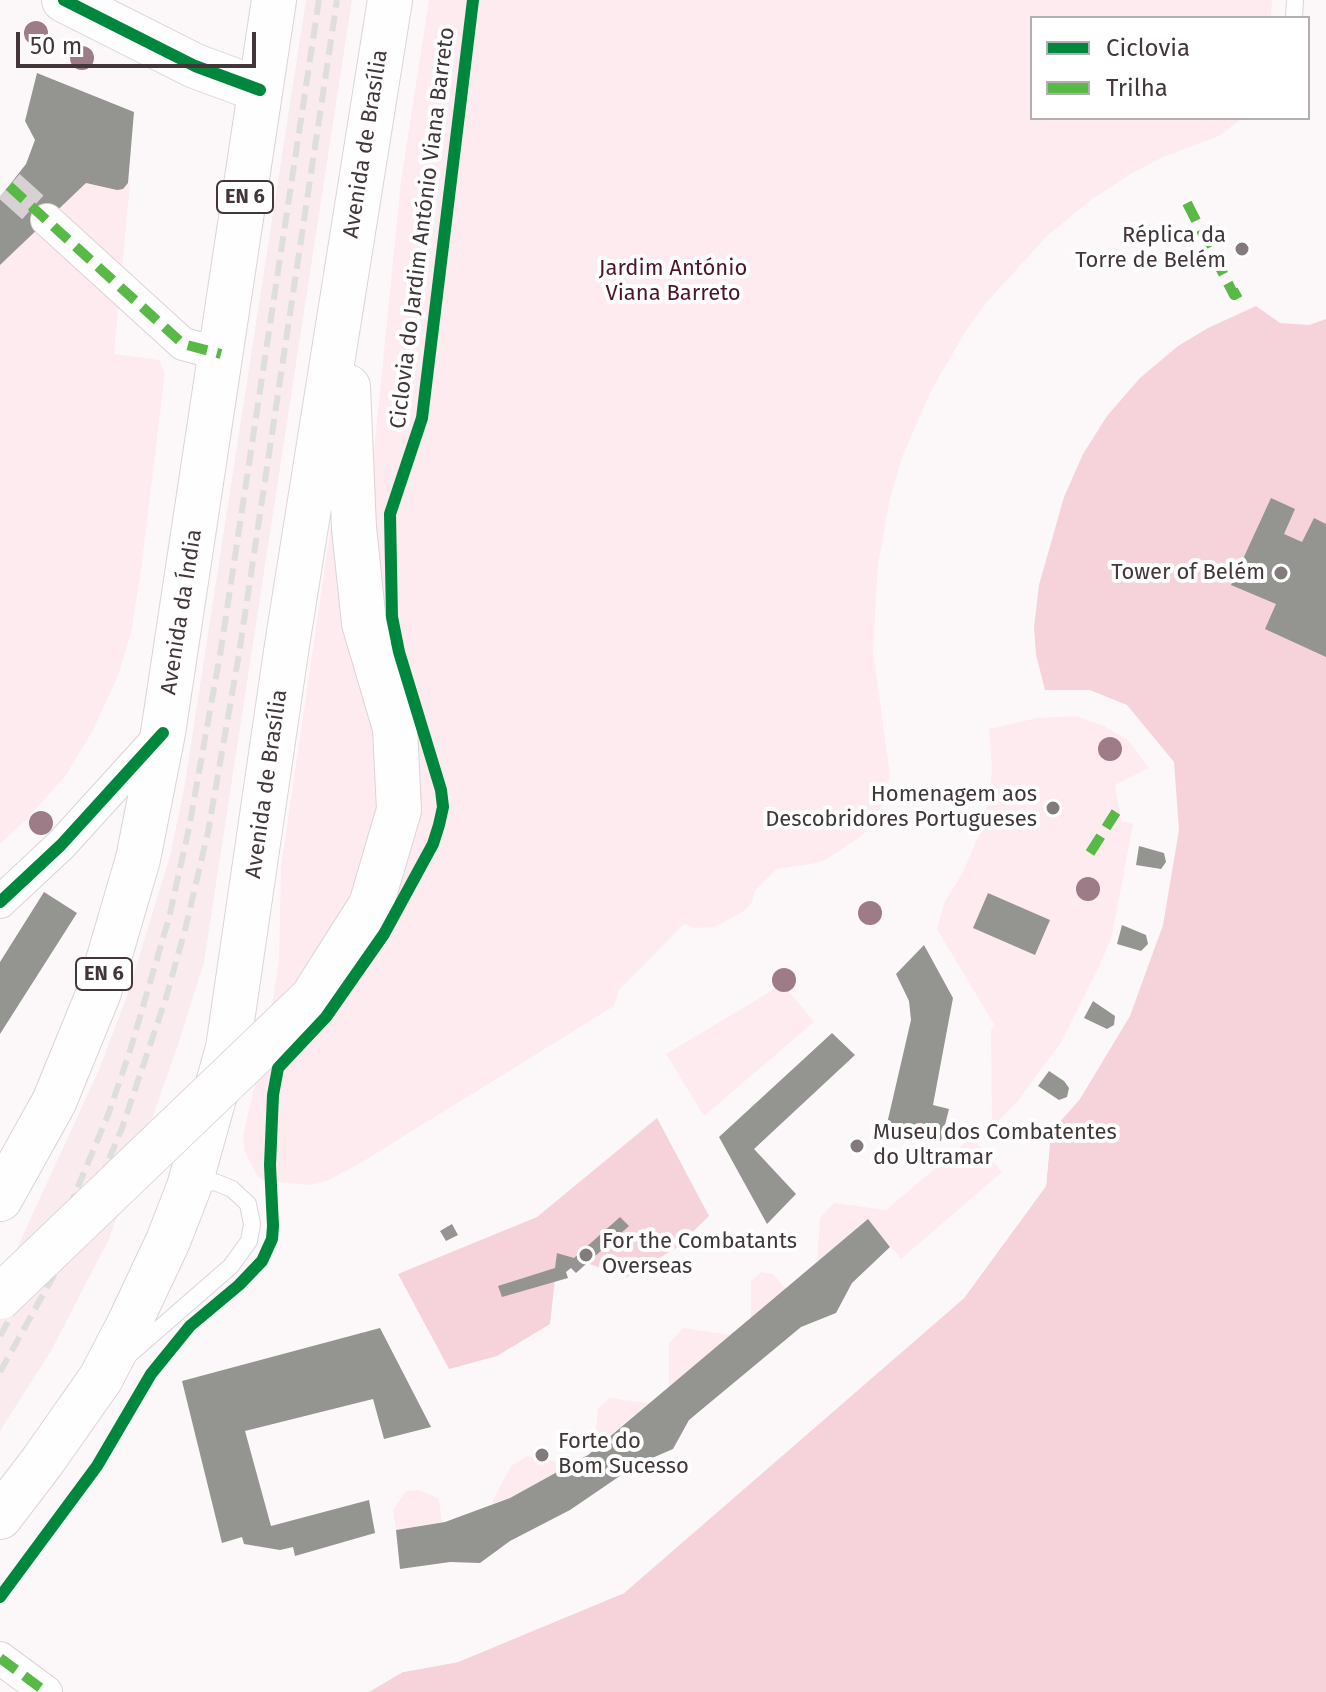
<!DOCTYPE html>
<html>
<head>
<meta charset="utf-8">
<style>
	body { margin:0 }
	#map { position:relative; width:1326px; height:1692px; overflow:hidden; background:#fcf8f9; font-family:"Fira Sans",sans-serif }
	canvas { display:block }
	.legend { position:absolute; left:1030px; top:16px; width:280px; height:104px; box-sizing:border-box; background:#fff; border:2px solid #b3afb0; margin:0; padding:10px 14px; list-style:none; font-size:24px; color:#423639 }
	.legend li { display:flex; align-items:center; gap:16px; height:40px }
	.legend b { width:40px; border:2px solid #b3afb0 }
	.scale { position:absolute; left:16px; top:32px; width:240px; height:36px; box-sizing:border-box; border:4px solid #423639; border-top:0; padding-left:10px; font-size:24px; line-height:28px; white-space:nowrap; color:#423639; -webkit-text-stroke:6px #fff; paint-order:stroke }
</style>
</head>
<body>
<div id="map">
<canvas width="1326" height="1692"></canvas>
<ul class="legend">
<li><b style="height:10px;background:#00873e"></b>Ciclovia</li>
<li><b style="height:10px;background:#58b947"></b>Trilha</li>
</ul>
<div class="scale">50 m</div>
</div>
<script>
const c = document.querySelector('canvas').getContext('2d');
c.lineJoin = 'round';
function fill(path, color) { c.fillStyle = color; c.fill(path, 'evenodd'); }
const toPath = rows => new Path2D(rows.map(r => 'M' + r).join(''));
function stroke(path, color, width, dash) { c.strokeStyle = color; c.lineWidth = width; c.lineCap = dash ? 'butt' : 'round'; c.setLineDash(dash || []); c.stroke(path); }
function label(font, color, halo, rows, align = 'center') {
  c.font = font + ' "Fira Sans",sans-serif'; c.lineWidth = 8; c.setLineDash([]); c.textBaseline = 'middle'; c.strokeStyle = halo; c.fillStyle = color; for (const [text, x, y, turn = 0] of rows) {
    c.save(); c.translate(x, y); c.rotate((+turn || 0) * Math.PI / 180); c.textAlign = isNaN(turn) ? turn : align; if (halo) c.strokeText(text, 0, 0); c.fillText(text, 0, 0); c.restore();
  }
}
fill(toPath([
	[306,0,352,0,204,962,177,1048,109,1239,51,1351,0,1431,0,1285,98,1072,127,996,170,856,184,789]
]), '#faebee');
fill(toPath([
	[429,0,1272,0,1271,18,1032,18,1032,118,1243,118,1219,136,1163,157,1134,172,1092,199,1047,236,987,302,964,334,932,389,903,455,890,498,878,565,873,651,890,775,883,804,869,828,860,837,827,859,817,863,777,869,755,891,752,902,743,912,714,927,695,928,684,924,619,990,614,1006,359,1164,327,1181,309,1185,278,1182,262,1180,256,1174,245,1152,243,1136,270,1018,279,961,281,867,331,526,372,521,372,471,401,181],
	[86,183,117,190,130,183,114,354,159,360,165,373,141,570,131,633,118,676,92,732,66,775,26,820,0,844,0,265],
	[1077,716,1104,726,1128,740,1149,768,1115,785,1121,821,1133,824,1112,936,1099,967,1062,1041,1017,1102,992,1128,991,1030,995,1026,937,929,945,901,962,874,979,835,989,799,992,769,989,729,1037,718],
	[783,984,814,1022,704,1116,666,1054],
	[972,1137,1002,1172,901,1259,868,1220,817,1262,820,1218,834,1203,886,1210],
	[761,1272,773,1274,786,1289,751,1319,751,1281],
	[683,1328,731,1335,669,1387,669,1343],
	[610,1398,649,1403,594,1449,598,1408],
	[527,1456,572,1464,510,1498,491,1504,511,1466],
	[419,1490,439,1499,442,1522,396,1530,393,1510,406,1491]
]), '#feebef');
fill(toPath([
	[1256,306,1280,323,1309,325,1326,319,1326,1692,369,1692,403,1672,458,1662,624,1593,964,1298,1046,1186,1051,1132,1080,1099,1130,1016,1163,925,1179,830,1174,762,1127,705,1090,690,1045,690,1036,655,1034,627,1039,585,1064,497,1083,454,1107,416,1140,378,1178,346,1208,328],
	[657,1118,709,1216,676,1248,627,1277,558,1253,550,1324,497,1356,449,1369,398,1274,537,1217]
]), '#f6d2da');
fill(toPath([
	[1051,1132,1046,1186,964,1298,624,1593,458,1662,403,1672,399,1669,457,1658,622,1590,961,1295,1043,1185,1046,1136]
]), '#fcf8f9');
fill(toPath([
	[37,73,134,112,128,183,123,189,117,190,86,183,0,265,0,197,26,164,35,140,25,121],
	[1271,498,1295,509,1284,534,1302,542,1314,518,1326,524,1326,657,1265,629,1276,604,1231,585],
	[1139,846,1164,853,1166,862,1161,869,1136,865],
	[44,892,77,913,0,1034,0,962],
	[988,893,1050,920,1035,955,973,928],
	[1122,925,1146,935,1148,944,1141,951,1117,944],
	[924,945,953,998,933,1105,949,1109,941,1141,886,1128,911,1020,909,1001,896,974],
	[1093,1001,1115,1016,1114,1025,1107,1029,1084,1018],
	[832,1033,855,1055,754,1149,796,1194,767,1224,719,1137],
	[1049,1071,1064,1081,1069,1088,1067,1097,1059,1100,1038,1086],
	[620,1217,629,1226,576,1273,571,1268,566,1272,568,1278,502,1297,498,1286,555,1268,557,1253,574,1258],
	[868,1219,890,1247,852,1283,836,1313,801,1327,689,1420,673,1449,636,1465,570,1510,510,1541,480,1563,450,1562,400,1569,396,1530,445,1522,510,1498,588,1455],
	[452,1224,458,1235,446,1241,440,1231],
	[380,1328,431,1427,384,1439,373,1399,245,1431,271,1526,369,1500,375,1533,295,1556,293,1547,280,1550,244,1544,242,1537,222,1543,182,1381]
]), '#949490');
stroke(toPath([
	[9,186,47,220]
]), '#d7d1d3', 32, [32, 16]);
const lane = toPath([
	[1294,18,1295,0],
	[130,1354,231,1266,249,1241,252,1224,248,1204,232,1189,215,1182,193,1186]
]);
const street = toPath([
	[47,220,183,344,221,354],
	[0,902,61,845,163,733],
	[0,1658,46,1692]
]);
const secondary = toPath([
	[64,0,195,66,260,90]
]);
const primary = toPath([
	[348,387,354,528],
	[0,1199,54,1102,99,992,138,859,163,733,274,0],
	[0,1517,42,1462,101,1378,129,1324,168,1241,189,1187,228,1048,287,645,390,0]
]);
stroke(lane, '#dbd4d6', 18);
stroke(street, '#dbd4d6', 34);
stroke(secondary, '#dbd4d6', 46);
stroke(primary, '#dbd4d6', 46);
stroke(lane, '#fffefe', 16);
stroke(street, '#fffefe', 32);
stroke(secondary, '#fffefe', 44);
stroke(primary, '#fffefe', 44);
stroke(toPath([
	[0,1336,64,1220,108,1115,129,1054,169,918,189,828,221,649,319,0],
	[0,1372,80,1228,122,1128,166,998,186,926,208,832,239,654,337,0]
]), '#dfdede', 6, [16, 8]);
const primaryBridge = toPath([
	[0,1297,312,998,371,905,399,810,395,728,364,623,354,528]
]);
stroke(primaryBridge, '#dbd4d6', 46, []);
stroke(primaryBridge, '#fffefe', 44);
stroke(toPath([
	[9,186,183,344,221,354],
	[1187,203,1234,295,1247,288],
	[1090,853,1116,812],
	[0,1658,46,1692]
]), '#58b947', 10, [20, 10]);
stroke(toPath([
	[64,0,195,66,260,90],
	[0,902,61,845,163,733],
	[0,1597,97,1466,151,1374,190,1326,239,1285,262,1261,272,1239,273,1226,270,1165,273,1095,278,1068,326,1017,384,934,433,844,439,825,443,807,441,790,399,652,392,617,390,514,422,418,473,0]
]), '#00873e', 12);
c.fillStyle = '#9d7b87';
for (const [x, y] of [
	[36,33],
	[82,58],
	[1110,749],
	[41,823],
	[1088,889],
	[870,913],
	[784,980]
]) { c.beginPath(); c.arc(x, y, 12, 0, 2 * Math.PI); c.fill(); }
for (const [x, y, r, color] of [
	[1242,249,8,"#837a7c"],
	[1281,573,8,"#837a7c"],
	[1053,808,8,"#837a7c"],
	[857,1146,8,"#837a7c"],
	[586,1255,8,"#837a7c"],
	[542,1455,8,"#837a7c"]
]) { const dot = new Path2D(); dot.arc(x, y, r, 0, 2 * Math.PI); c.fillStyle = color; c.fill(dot); stroke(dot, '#fff', 3); }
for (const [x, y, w] of [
	[245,197,56],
	[104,974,56]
]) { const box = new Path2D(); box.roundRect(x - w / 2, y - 16, w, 32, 6); c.fillStyle = '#fff'; c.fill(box); stroke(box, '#423639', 2); }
label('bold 20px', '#423639', null, [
	["EN 6",245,197],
	["EN 6",104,974]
]);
label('22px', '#423639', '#fff', [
	["Avenida de Brasília",366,144,-81],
	["Ciclovia do Jardim António Viana Barreto",423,228,-83],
	["Avenida da Índia",182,612,-81],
	["Avenida de Brasília",267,784,-82]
]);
label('22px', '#423639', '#fff', [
	["Réplica da",1226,236],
	["Torre de Belém",1226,261],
	["Tower of Belém",1265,573],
	["Homenagem aos",1037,795],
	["Descobridores Portugueses",1037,820],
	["Museu dos Combatentes",873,1133,"left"],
	["do Ultramar",873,1158,"left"],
	["For the Combatants",602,1242,"left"],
	["Overseas",602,1267,"left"],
	["Forte do",558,1442,"left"],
	["Bom Sucesso",558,1467,"left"]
], 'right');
label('22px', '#4f142a', '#fff', [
	["Jardim António",673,269],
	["Viana Barreto",673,294]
]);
</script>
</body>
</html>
